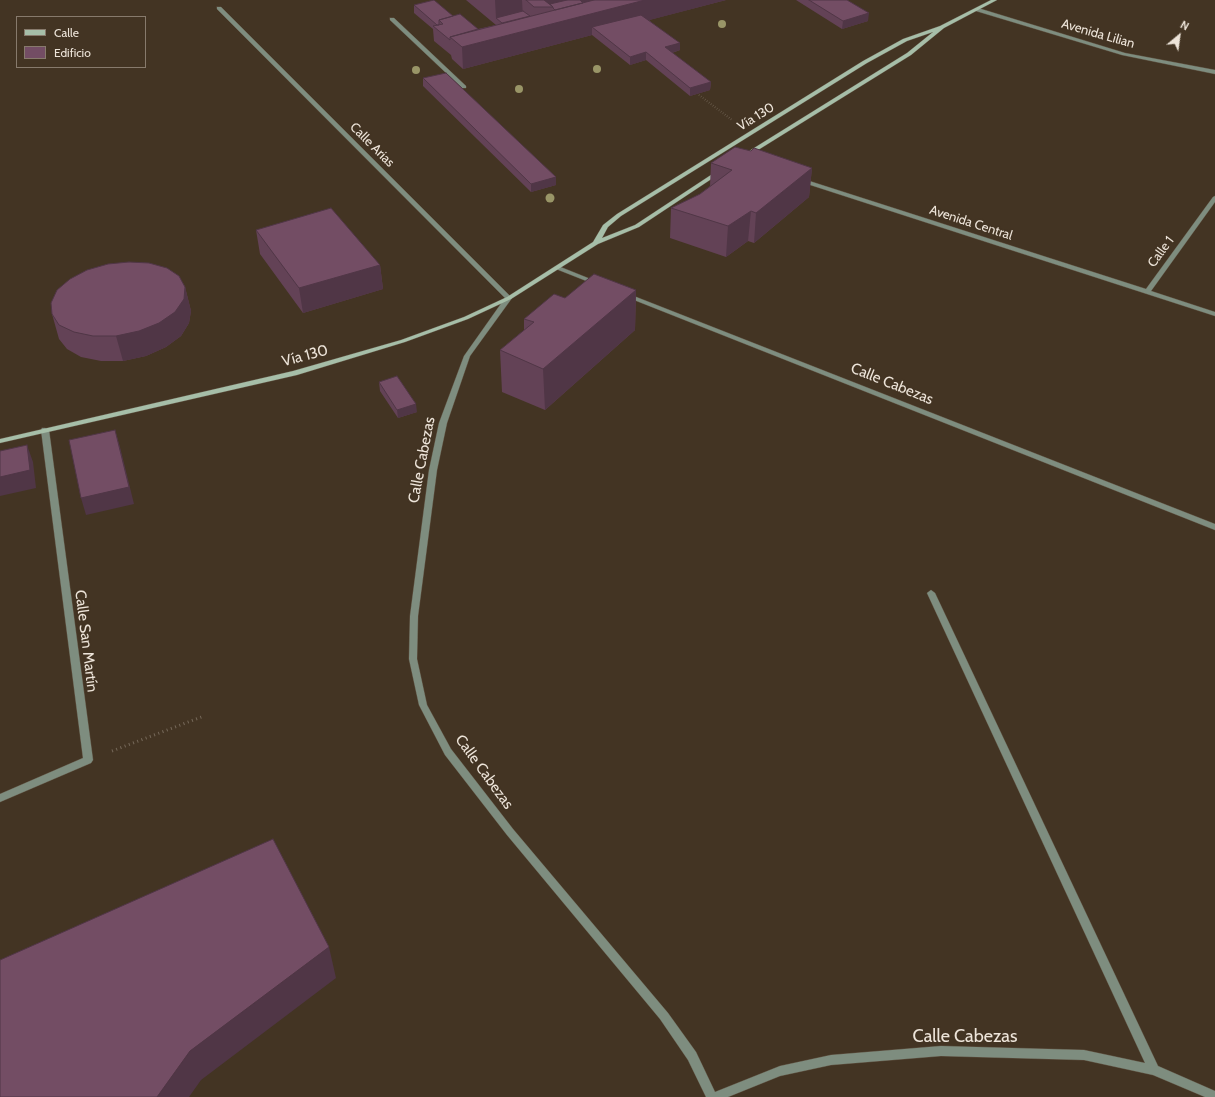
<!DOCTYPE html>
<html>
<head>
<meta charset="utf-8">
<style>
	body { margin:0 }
	#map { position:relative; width:1215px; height:1097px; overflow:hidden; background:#433423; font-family:Cabin,sans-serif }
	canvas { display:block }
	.legend { position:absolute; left:16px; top:16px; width:130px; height:52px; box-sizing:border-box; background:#433423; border:1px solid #877a6c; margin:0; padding:5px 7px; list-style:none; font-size:12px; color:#ede4d9 }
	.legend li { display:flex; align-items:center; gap:8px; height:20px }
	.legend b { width:20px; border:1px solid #877a6c }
	.north { position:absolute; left:1159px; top:16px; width:40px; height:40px; -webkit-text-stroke:3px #433423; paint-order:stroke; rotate:29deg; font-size:11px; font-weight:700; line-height:16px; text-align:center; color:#ede4d9 }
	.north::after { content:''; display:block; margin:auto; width:14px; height:18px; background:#ede4d9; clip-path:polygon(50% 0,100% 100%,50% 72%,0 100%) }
</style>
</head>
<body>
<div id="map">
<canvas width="1215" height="1097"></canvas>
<ul class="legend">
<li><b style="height:5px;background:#a6bea8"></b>Calle</li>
<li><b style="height:11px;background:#734d64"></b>Edificio</li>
</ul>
<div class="north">N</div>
</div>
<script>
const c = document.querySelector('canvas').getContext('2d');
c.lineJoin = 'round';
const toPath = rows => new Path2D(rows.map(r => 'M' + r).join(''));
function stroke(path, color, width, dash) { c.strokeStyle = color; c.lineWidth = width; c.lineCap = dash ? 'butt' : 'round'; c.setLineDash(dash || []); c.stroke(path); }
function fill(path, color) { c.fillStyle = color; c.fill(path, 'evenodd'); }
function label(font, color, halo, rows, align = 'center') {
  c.font = font + ' Cabin,sans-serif'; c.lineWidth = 3.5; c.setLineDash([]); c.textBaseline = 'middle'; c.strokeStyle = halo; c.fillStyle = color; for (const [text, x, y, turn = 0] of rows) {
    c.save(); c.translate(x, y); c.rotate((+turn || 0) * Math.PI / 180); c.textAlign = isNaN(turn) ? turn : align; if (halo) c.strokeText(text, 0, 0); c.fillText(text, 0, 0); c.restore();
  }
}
const lane = toPath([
	[390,18,394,18,466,86,466,88,462,88,390,20,390,18]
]);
const street = toPath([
	[217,7,221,7,512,298,470,356,447,423,437,470,418,616,417,659,427,705,451,749,513,829,668,1013,696,1052,715,1092,780,1066,831,1055,941,1046,1084,1050,1145,1063,927,593,931,590,935,593,1158,1066,1215,1091,1215,1097,1205,1097,1153,1075,1084,1060,941,1056,831,1065,780,1076,728,1097,706,1097,688,1060,660,1019,507,835,445,755,419,705,409,659,410,616,429,470,439,423,464,356,505,298,217,9,217,7],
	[978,8,1125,53,1215,70,1215,74,1122,55,976,11,975,10,978,8],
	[800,178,1146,289,1213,197,1215,196,1215,202,1151,291,1215,312,1215,316,798,181,798,179,800,178],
	[558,266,598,282,599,283,596,285,594,284,556,269,555,268,558,266],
	[626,293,1215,524,1215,530,624,296,623,295,626,293],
	[42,428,45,428,49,430,93,760,91,763,0,802,0,794,83,758,41,430,42,428]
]);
const secondary = toPath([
	[991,0,997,0,944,28,911,55,750,155,746,155,746,153,907,53,933,32,907,41,867,63,621,216,608,227,602,238,635,225,717,171,719,170,722,172,639,227,598,244,511,299,468,319,405,342,297,375,0,443,0,439,293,371,401,340,464,317,507,297,593,242,603,225,617,214,863,61,903,39,940,26,991,0]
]);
stroke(lane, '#5e5040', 1);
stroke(street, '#5e5040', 1);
stroke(secondary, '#5e5040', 1);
stroke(toPath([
	[699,95,732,120]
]), '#76695a', 2, [0.5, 2]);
stroke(toPath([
	[112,751,204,716]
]), '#76695a', 3, [1, 3.5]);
fill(lane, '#7e8d7f');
fill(street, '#7e8d7f');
fill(secondary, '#a6bea8');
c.fillStyle = '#999567';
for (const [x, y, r] of [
	[722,24,4],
	[597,69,4],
	[416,70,4],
	[519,89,4],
	[550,198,4.5]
]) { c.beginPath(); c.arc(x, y, r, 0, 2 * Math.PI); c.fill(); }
fill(toPath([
	[466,0,726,0,649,20,680,50,672,53,711,82,710,90,690,96,646,60,630,65,592,35,463,69,452,59,451,55,434,41,433,29,414,13,414,5,453,16,478,29,496,25],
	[796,0,847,0,868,21,842,29],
	[423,78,556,185,531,192,423,86],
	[711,163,812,168,809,197,754,243,748,241,726,257,670,238,671,208,700,194,710,186],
	[256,230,380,265,383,289,303,313,260,254],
	[185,287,191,311,189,323,181,336,166,347,146,356,123,361,101,361,81,357,67,349,59,339,52,314],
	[636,290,635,330,545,410,502,392,500,350,524,330,524,319,565,298],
	[379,382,417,412,398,418,380,391]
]), '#634256');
fill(toPath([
	[495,0,522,0,523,18,496,18],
	[526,0,593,0,593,1,556,10,553,7],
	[645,0,726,0,600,33,592,27,592,35,463,69,462,47],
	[869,13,868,21,842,29,843,21],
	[680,43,680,50,665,55,665,47],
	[646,52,646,60,630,65,630,57],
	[711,82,710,90,690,96,690,88],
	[812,168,809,197,754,243,756,213],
	[556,177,556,185,531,192,531,184],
	[751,211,748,241,726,257,728,226],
	[380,265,383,289,303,313,299,288],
	[185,287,191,311,189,323,181,336,166,347,146,356,123,361,116,336],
	[636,290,635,330,545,410,543,369],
	[416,404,417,412,398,418,397,410],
	[115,430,120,447,134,504,86,515,81,498],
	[27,445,33,462,36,488,0,496,0,477],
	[329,947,336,978,201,1080,189,1097,157,1097,190,1051]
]), '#503646');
const building = toPath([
	[434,0,453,16,439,20,439,25,437,25,414,5,434,0],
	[526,0,544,0,553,7,534,7,526,0],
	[567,0,580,0,583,3,555,10,553,8,553,7,550,4,567,0],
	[594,0,645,0,462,47,450,37,594,0],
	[809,0,847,0,869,13,843,21,809,0],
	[523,11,530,16,502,23,496,18,523,11],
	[460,14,478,29,450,37,450,40,433,26,443,24,439,20,460,14],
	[641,15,680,43,665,47,711,82,690,88,646,52,630,57,592,27,641,15],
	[446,73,556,177,531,184,423,78,446,73],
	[735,147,751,151,754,148,812,168,756,213,751,211,728,226,671,208,700,194,732,170,711,163,735,147],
	[331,208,380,265,299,288,256,230,331,208],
	[129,262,149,263,167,268,179,276,185,287,184,299,175,312,159,323,139,331,116,336,93,336,74,332,59,325,52,314,51,303,57,290,70,279,87,270,108,264,129,262],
	[594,274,636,290,543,369,500,350,534,322,524,319,554,294,565,298,594,274],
	[397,376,416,404,397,410,379,382,397,376],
	[115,430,129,487,81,498,69,440,115,430],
	[27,445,30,470,0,477,0,451,27,445],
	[273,839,329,947,190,1051,157,1097,0,1097,0,960,273,839]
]);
fill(building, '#734d64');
stroke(building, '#503646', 1);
label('13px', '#ede4d9', '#433423', [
	["Avenida Lilian",1098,34,16],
	["Vía 130",756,117,-32],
	["Calle Arias",372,145,45],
	["Avenida Central",971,223,18],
	["Calle 1",1161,252,-54]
]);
label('15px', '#ede4d9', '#433423', [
	["Vía 130",305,356,-15],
	["Calle Cabezas",892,384,22],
	["Calle Cabezas",422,460,-79],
	["Calle San Martín",86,641,83],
	["Calle Cabezas",484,772,54]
]);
label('18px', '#ede4d9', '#433423', [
	["Calle Cabezas",965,1037]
]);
</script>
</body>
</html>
